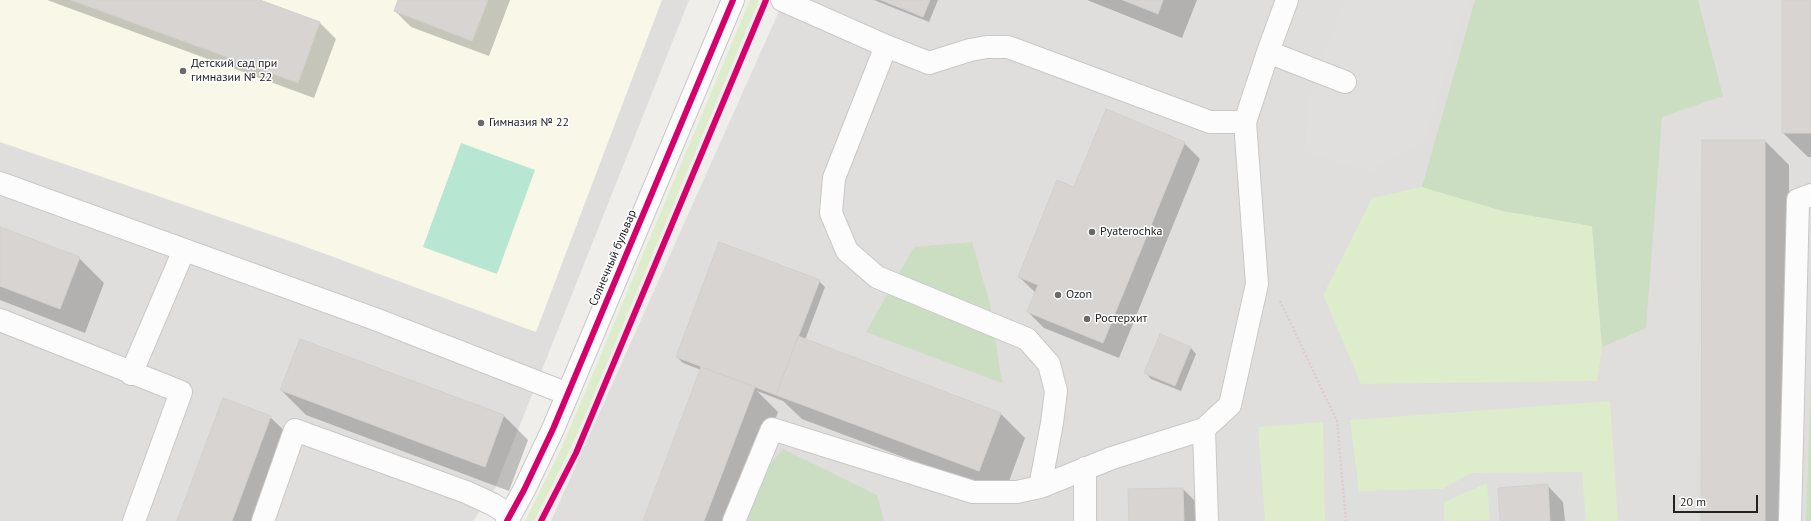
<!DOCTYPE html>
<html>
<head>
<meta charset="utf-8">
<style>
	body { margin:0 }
	#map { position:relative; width:1811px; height:521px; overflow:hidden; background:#f0eeeb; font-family:"PT Sans",sans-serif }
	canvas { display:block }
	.scale { position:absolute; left:1673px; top:495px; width:85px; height:18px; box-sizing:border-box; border:2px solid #222; border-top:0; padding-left:5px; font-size:12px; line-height:14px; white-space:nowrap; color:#222; -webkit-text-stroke:3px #fff; paint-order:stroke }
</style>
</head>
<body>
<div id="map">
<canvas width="1811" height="521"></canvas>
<div class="scale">20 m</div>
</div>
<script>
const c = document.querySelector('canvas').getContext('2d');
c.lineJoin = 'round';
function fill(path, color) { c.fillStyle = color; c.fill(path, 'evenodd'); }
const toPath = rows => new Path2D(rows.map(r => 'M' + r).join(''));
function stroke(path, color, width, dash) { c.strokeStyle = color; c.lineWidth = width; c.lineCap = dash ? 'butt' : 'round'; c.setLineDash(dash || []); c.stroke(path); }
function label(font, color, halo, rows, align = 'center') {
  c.font = font + ' "PT Sans",sans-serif'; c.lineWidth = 3; c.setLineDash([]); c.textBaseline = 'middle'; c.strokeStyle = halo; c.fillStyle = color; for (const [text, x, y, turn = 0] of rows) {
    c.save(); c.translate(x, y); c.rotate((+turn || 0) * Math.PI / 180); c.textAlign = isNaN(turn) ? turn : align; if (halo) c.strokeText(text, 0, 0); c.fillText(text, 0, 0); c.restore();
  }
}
fill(toPath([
	[0,0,689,0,495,488,473,521,0,521],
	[784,0,1811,0,1811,521,551,521]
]), '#dfdedc');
fill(toPath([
	[0,0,662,0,536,332,301,245,0,142]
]), '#f8f7e8');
fill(toPath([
	[1610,401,1618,521,1265,521,1258,427]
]), '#dededc');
fill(toPath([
	[750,0,759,0,578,432,558,474,534,521,525,521,562,447],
	[1422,187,1503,211,1592,226,1602,347,1597,381,1361,384,1323,295,1372,198],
	[1610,401,1618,521,1586,521,1582,472,1472,473,1442,489,1359,491,1350,420],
	[1323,422,1325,521,1265,521,1258,427],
	[1487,483,1490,520,1444,521,1444,502]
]), '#ddeccb');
fill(toPath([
	[1475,0,1698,0,1723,96,1662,117,1646,328,1602,347,1592,226,1503,211,1422,187],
	[972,242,990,304,1002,383,866,332,914,247],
	[1811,379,1811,521,1806,521],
	[783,449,877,495,884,521,722,521]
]), '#cbdec1');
fill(toPath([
	[461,143,535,170,497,274,423,247]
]), '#b7e6d2');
fill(toPath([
	[1344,0,1468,0,1425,140,1372,171,1305,152,1309,100]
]), '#e0dfde');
fill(toPath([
	[47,0,257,0,320,23,336,39,314,98],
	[399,0,510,0,489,56,411,27,395,11],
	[874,0,938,0,929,22],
	[1087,0,1197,0,1182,38],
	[1783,0,1811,0,1811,157,1808,157,1783,133],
	[1765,141,1789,165,1789,521,1702,521],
	[1184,143,1200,159,1119,358,1044,328,1028,312,1036,293,1019,277,1075,189],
	[0,228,79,258,104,283,85,333,0,300],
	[819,281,825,287,805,340,1001,414,1025,438,1004,495,802,419,783,401,757,391,778,412,738,521,644,521,701,370,683,363,677,357],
	[1191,348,1196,354,1181,391,1151,379,1146,373],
	[281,390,504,416,528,440,509,491,306,415],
	[270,417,293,439,263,521,178,521],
	[1547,485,1563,502,1565,521,1501,521],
	[1183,489,1207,513,1207,521,1130,521]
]), '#0003');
const building = toPath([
	[71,0,260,0,320,22,298,83,71,0],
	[398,0,488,0,472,41,394,11,398,0],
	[881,0,930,0,923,17,881,0],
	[1123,0,1163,0,1158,14,1123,0],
	[1782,0,1811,0,1811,133,1782,133,1782,0],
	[1106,109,1185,142,1103,343,1027,312,1038,285,1018,277,1057,180,1074,187,1106,109],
	[1702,140,1765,140,1765,521,1701,521,1702,140],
	[0,227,80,257,60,309,0,286,0,227],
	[719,242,820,280,776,395,676,357,719,242],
	[1160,334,1191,347,1175,386,1144,373,1160,334],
	[798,336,1001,413,979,471,776,395,798,336],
	[300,339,504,415,485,467,280,390,300,339],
	[701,367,755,387,704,521,643,521,701,367],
	[223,398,271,416,232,521,177,521,223,398],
	[1548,484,1550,521,1500,521,1498,488,1548,484],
	[1183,488,1184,521,1129,521,1128,489,1183,488]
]);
fill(building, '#d7d4d2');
stroke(building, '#d3d0cc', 1);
const minor = toPath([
	[782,0,886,46,929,63,970,50,987,47,1008,47,1210,122,1245,122,1268,52,1287,0],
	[886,46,834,178,831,213,847,251,877,277,1027,339,1049,364,1056,391,1052,423,1040,487],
	[1268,52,1345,82],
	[0,183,375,319,568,394],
	[0,320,181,392,134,521],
	[131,374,184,250],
	[263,521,295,430,466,492,492,504,510,515],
	[507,521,524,490,553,429,733,0],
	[734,521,772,429,973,492,1017,492,1040,487,1112,458,1204,429],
	[1085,521,1085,468],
	[1207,521,1204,429,1230,405,1257,284,1245,122],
	[1790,521,1798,200,1811,195]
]);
stroke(minor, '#c9c8c7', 24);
stroke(toPath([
	[1280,301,1337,421,1346,521]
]), '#dccecd', 2.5, [2, 2]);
stroke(minor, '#fdfcfc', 22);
stroke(toPath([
	[507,521,524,490,553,429,733,0],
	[541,521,576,453,766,0]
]), '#d6006c', 6);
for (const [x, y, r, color] of [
	[183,71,4,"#6a6968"],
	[481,123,4,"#6a6968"],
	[1092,232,4,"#6a6968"],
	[1058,295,4,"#6a6968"],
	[1087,319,4,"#6a6968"]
]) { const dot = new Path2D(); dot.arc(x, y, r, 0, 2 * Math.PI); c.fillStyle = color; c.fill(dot); stroke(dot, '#fff', 1.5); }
label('12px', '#222', '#fff', [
	["Детский сад при",191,64],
	["гимназии № 22",191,78],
	["Гимназия № 22",489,123],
	["Pyaterochka",1100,232],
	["Ozon",1066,295],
	["Ростерхит",1095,319]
], 'left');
label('12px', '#222', '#fff', [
	["Солнечный бульвар",613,258,-67]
]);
</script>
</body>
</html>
